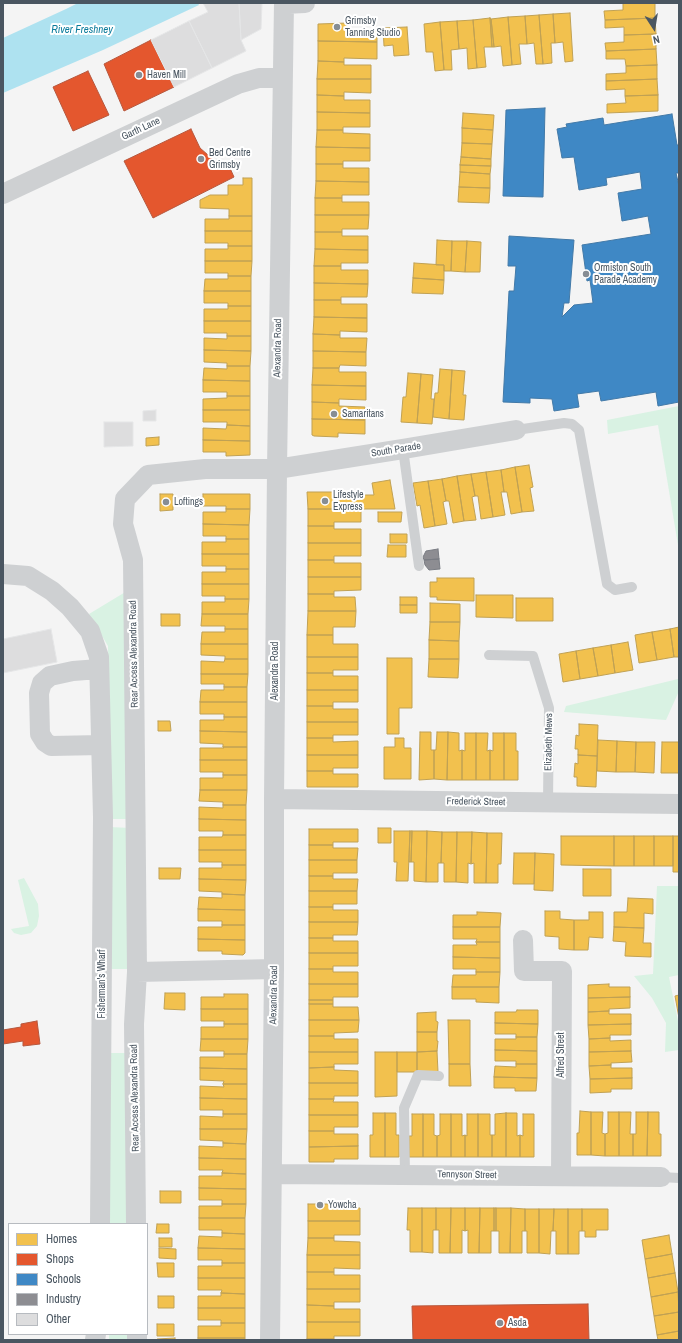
<!DOCTYPE html>
<html>
<head>
<meta charset="utf-8">
<style>
	body { margin:0 }
	#map { position:relative; width:682px; height:1343px; overflow:hidden; background:#f4f4f4; font-family:"Archivo Narrow",sans-serif }
	canvas { display:block }
	.frame { position:absolute; inset:0; border:4px solid #4a5661; pointer-events:none }
	.legend { position:absolute; left:8px; top:1223px; width:140px; height:112px; box-sizing:border-box; background:#fff; border:1px solid #b7bbc0; margin:0; padding:5px 7px; list-style:none; font-size:12px; color:#4a5661 }
	.legend li { display:flex; align-items:center; gap:8px; height:20px }
	.legend b { width:20px; border:1px solid #b7bbc0 }
	.north { position:absolute; left:634px; top:8px; width:40px; height:40px; -webkit-text-stroke:3px #fff; paint-order:stroke; rotate:168deg; font-size:11px; font-weight:700; line-height:16px; text-align:center; color:#4a5661 }
	.north::after { content:''; display:block; margin:auto; width:14px; height:18px; background:#4a5661; clip-path:polygon(50% 0,100% 100%,50% 72%,0 100%) }
</style>
</head>
<body>
<div id="map">
<canvas width="682" height="1343"></canvas>
<div class="frame"></div>
<ul class="legend">
<li><b style="height:11px;background:#f2c14e"></b>Homes</li>
<li><b style="height:11px;background:#e4572e"></b>Shops</li>
<li><b style="height:11px;background:#3f88c5"></b>Schools</li>
<li><b style="height:11px;background:#8d8d92"></b>Industry</li>
<li><b style="height:11px;background:#ddddde"></b>Other</li>
</ul>
<div class="north">N</div>
</div>
<script>
const c = document.querySelector('canvas').getContext('2d');
c.lineJoin = 'round';
function fill(path, color) { c.fillStyle = color; c.fill(path, 'evenodd'); }
const toPath = rows => new Path2D(rows.map(r => 'M' + r).join(''));
function stroke(path, color, width, dash) { c.strokeStyle = color; c.lineWidth = width; c.lineCap = dash ? 'butt' : 'round'; c.setLineDash(dash || []); c.stroke(path); }
function label(font, color, halo, rows, align = 'center') {
  c.font = font + ' "Archivo Narrow",sans-serif'; c.lineWidth = 4; c.setLineDash([]); c.textBaseline = 'middle'; c.strokeStyle = halo; c.fillStyle = color; for (const [text, x, y, turn = 0] of rows) {
    c.save(); c.translate(x, y); c.rotate((+turn || 0) * Math.PI / 180); c.textAlign = isNaN(turn) ? turn : align; if (halo) c.strokeText(text, 0, 0); c.fillText(text, 0, 0); c.restore();
  }
}
fill(toPath([
	[679,406,679,551,658,425,608,434,607,420],
	[127,591,132,819,110,819,108,646,89,614],
	[678,679,679,681,679,691,666,720,564,712,566,706],
	[109,827,131,828,131,969,109,969],
	[24,878,38,904,39,916,37,926,31,933,21,935,14,933,11,929,29,926,18,880],
	[657,886,679,886,679,975,669,977,679,1026,679,1050,665,1052,666,1023,652,998,634,976,653,974],
	[109,1053,129,1053,129,1224,109,1224],
	[109,1334,129,1334,129,1340,109,1340]
]), '#d9f2e3');
fill(toPath([
	[78,3,198,3,199,5,103,50,3,93,3,38,66,9]
]), '#aee2f0');
const homes = toPath([
	[623,3,655,3,655,18,605,20,604,11,623,10,623,3],
	[570,13,573,61,565,62,563,42,555,43,553,14,570,13],
	[553,14,555,43,551,43,552,63,543,64,539,15,553,14],
	[539,15,543,64,536,64,534,43,527,44,525,16,539,15],
	[525,16,527,44,519,44,521,64,512,65,508,17,525,16],
	[508,17,512,65,503,66,501,46,494,47,491,19,508,17],
	[490,18,491,19,494,47,492,47,490,18],
	[490,18,492,47,484,47,486,67,477,68,473,20,490,18],
	[655,18,656,34,624,35,624,27,605,28,605,20,655,18],
	[473,20,477,68,468,69,467,48,459,49,457,21,473,20],
	[457,21,459,49,451,50,452,70,444,70,440,22,457,21],
	[440,22,444,70,435,71,433,52,426,52,424,24,440,22],
	[347,23,347,30,377,31,377,42,318,41,318,24,347,23],
	[407,27,409,55,394,56,393,45,384,46,383,28,407,27],
	[656,34,656,49,606,51,605,43,624,42,624,35,656,34],
	[318,41,377,42,377,59,344,58,344,62,318,61,318,41],
	[656,49,657,65,626,66,625,59,606,59,606,51,656,49],
	[318,61,344,62,344,65,371,65,371,79,317,79,318,61],
	[657,65,657,79,606,81,606,74,626,73,626,66,657,65],
	[317,79,371,79,371,93,344,92,344,96,317,95,317,79],
	[657,79,658,95,625,96,625,89,606,90,606,81,657,79],
	[317,95,344,96,344,100,370,100,370,113,317,112,317,95],
	[658,95,658,111,607,113,607,104,626,103,625,96,658,95],
	[317,112,370,113,370,127,343,127,343,130,317,130,317,112],
	[463,113,494,115,493,130,462,128,463,113],
	[462,128,493,130,492,144,462,143,462,128],
	[317,130,343,130,343,133,370,134,370,148,316,147,317,130],
	[462,143,492,144,491,159,461,157,462,143],
	[316,147,370,148,370,161,343,161,343,164,316,164,316,147],
	[461,157,491,159,491,166,460,165,461,157],
	[316,164,343,164,343,168,369,168,369,182,316,181,316,164],
	[460,165,491,166,490,174,460,172,460,165],
	[460,172,490,174,490,188,459,187,460,172],
	[243,178,252,178,252,216,229,216,229,209,200,208,200,200,210,195,228,195,228,185,243,185,243,178],
	[316,181,369,182,369,195,342,195,342,198,315,198,316,181],
	[459,187,490,188,489,203,458,202,459,187],
	[315,198,342,198,342,202,369,202,369,215,315,215,315,198],
	[315,215,369,215,368,229,342,229,342,232,315,232,315,215],
	[229,216,252,216,252,231,205,231,205,219,229,219,229,216],
	[205,231,252,231,252,246,228,246,228,243,205,243,205,231],
	[315,232,342,232,342,236,368,236,368,250,315,249,315,232],
	[437,240,452,241,451,271,444,271,444,265,436,265,437,240],
	[452,241,467,241,465,272,451,271,452,241],
	[467,241,481,242,480,272,465,272,467,241],
	[228,246,252,246,252,261,205,261,205,249,228,249,228,246],
	[315,249,368,250,368,263,341,263,341,266,314,266,315,249],
	[205,261,252,261,251,276,228,276,228,273,205,273,205,261],
	[414,263,444,265,444,280,413,278,414,263],
	[314,266,341,266,341,270,368,270,368,284,314,283,314,266],
	[228,276,251,276,251,291,204,291,205,279,228,279,228,276],
	[413,278,444,280,443,294,412,293,413,278],
	[314,283,368,284,367,297,341,297,341,300,314,300,314,283],
	[204,291,251,291,251,306,228,306,228,303,204,303,204,291],
	[314,300,341,300,341,304,367,304,367,318,314,317,314,300],
	[228,306,251,306,251,321,204,321,204,309,228,309,228,306],
	[314,317,367,318,367,332,340,331,340,335,313,334,314,317],
	[204,321,251,321,251,336,227,336,227,333,204,333,204,321],
	[313,334,340,335,340,338,367,338,366,352,313,351,313,334],
	[227,336,251,336,251,351,204,350,204,338,227,339,227,336],
	[204,350,251,351,250,366,227,366,227,363,204,362,204,350],
	[313,351,366,352,366,366,340,365,339,368,313,368,313,351],
	[227,366,250,366,250,381,203,380,204,368,227,369,227,366],
	[313,368,339,368,339,372,366,372,366,386,312,385,313,368],
	[440,369,452,370,449,419,433,417,435,393,438,393,440,369],
	[452,370,465,371,463,395,466,395,464,420,449,419,452,370],
	[408,373,421,374,417,423,401,422,403,397,406,397,408,373],
	[421,374,433,375,431,399,434,399,432,424,417,423,421,374],
	[203,380,250,381,250,396,227,396,227,392,203,392,203,380],
	[312,385,366,386,366,400,339,399,339,403,312,402,312,385],
	[227,396,250,396,250,410,203,410,203,399,227,398,227,396],
	[312,402,339,403,339,406,365,407,365,420,312,419,312,402],
	[203,410,250,410,250,426,227,425,227,422,203,422,203,410],
	[312,419,365,420,365,434,338,433,338,437,314,436,312,435,312,419],
	[227,425,250,426,250,441,203,440,203,428,226,429,227,425],
	[159,437,159,445,146,446,146,438,159,437],
	[203,440,250,441,250,455,226,456,226,452,203,452,203,440],
	[529,465,533,487,530,488,534,511,522,512,515,467,529,465],
	[515,467,522,512,511,514,507,492,504,492,501,470,515,467],
	[501,470,504,492,501,492,505,515,493,517,486,472,501,470],
	[486,472,493,517,481,519,478,496,475,496,471,474,486,472],
	[471,474,475,496,472,497,476,520,464,521,457,476,471,474],
	[457,476,464,521,453,523,449,501,446,501,442,479,457,476],
	[442,479,446,501,443,502,447,524,435,526,428,481,442,479],
	[390,480,395,509,308,509,307,492,334,492,334,495,374,495,372,483,390,480],
	[428,481,435,526,424,528,420,505,417,506,413,483,428,481],
	[160,494,173,494,173,510,160,511,160,494],
	[203,494,250,494,250,509,226,509,226,506,203,506,203,494],
	[226,509,250,509,249,525,203,524,203,512,226,512,226,509],
	[308,509,361,509,361,522,334,522,334,526,308,526,308,509],
	[378,512,402,512,401,522,378,522,378,512],
	[203,524,249,525,249,539,226,539,226,536,203,536,203,524],
	[308,526,334,526,334,529,361,529,361,543,308,543,308,526],
	[390,534,407,534,407,543,390,543,390,534],
	[226,539,249,539,249,554,202,554,202,542,226,542,226,539],
	[308,543,361,543,361,556,334,556,334,560,308,560,308,543],
	[388,545,406,545,406,557,387,557,388,545],
	[202,554,249,554,249,569,226,569,226,566,202,566,202,554],
	[308,560,334,560,334,563,361,563,361,577,308,577,308,560],
	[226,569,249,569,249,584,202,584,202,572,226,572,226,569],
	[308,577,361,577,361,590,334,591,334,594,308,594,308,577],
	[437,578,474,578,474,601,437,600,437,597,430,597,430,582,437,582,437,578],
	[202,584,249,584,249,599,225,599,225,596,202,596,202,584],
	[308,594,334,594,334,597,355,597,356,611,308,611,308,594],
	[476,595,513,595,513,618,476,617,476,595],
	[400,597,417,597,417,605,400,605,400,597],
	[516,598,553,598,553,621,516,621,516,598],
	[225,599,249,599,248,614,202,614,202,602,225,602,225,599],
	[430,603,460,604,460,622,430,622,430,603],
	[400,605,417,605,417,613,400,613,400,605],
	[308,611,356,611,355,627,333,627,333,635,307,635,308,611],
	[161,614,180,614,180,626,161,626,161,614],
	[202,614,248,614,248,629,225,629,225,626,201,626,202,614],
	[430,622,460,622,459,641,429,640,430,622],
	[679,627,679,657,674,657,670,629,679,627],
	[225,629,248,629,248,644,201,644,202,632,225,632,225,629],
	[670,629,674,657,657,660,652,632,670,629],
	[652,632,657,660,639,663,635,635,652,632],
	[307,635,333,635,333,644,358,644,358,657,307,657,307,635],
	[429,640,459,641,459,659,429,659,429,640],
	[628,642,633,670,615,673,611,645,628,642],
	[201,644,248,644,248,659,225,659,225,656,201,655,201,644],
	[611,645,615,673,598,676,593,648,611,645],
	[593,648,598,676,580,679,576,651,593,648],
	[576,651,580,679,563,682,559,654,576,651],
	[307,657,358,657,358,670,333,670,333,673,307,673,307,657],
	[387,658,412,658,412,708,399,708,399,734,387,734,387,658],
	[225,659,248,659,248,674,201,674,201,661,224,662,225,659],
	[429,659,459,659,458,678,428,677,429,659],
	[307,673,333,673,333,676,358,676,358,690,307,690,307,673],
	[201,674,248,674,247,687,224,687,224,684,201,684,201,674],
	[224,687,247,687,247,702,200,702,201,690,224,690,224,687],
	[307,690,358,690,358,702,333,702,333,706,307,706,307,690],
	[200,702,247,702,247,717,224,717,224,714,200,714,200,702],
	[307,706,333,706,333,709,358,709,358,722,307,722,307,706],
	[224,717,247,717,247,732,200,731,200,720,224,720,224,717],
	[158,721,170,721,171,731,158,731,158,721],
	[307,722,358,722,358,735,333,735,333,738,307,738,307,722],
	[579,724,598,725,597,756,578,755,578,749,575,749,576,735,579,736,579,724],
	[200,731,247,732,247,747,223,747,223,744,200,743,200,731],
	[420,732,431,732,431,750,434,750,434,779,419,780,420,732],
	[437,732,448,732,447,780,434,779,434,750,436,750,437,732],
	[448,732,459,733,459,751,462,750,462,780,447,780,448,732],
	[465,733,476,733,476,780,462,780,462,750,465,751,465,733],
	[476,733,488,733,487,751,490,750,490,780,476,780,476,733],
	[493,733,504,733,504,780,490,780,490,750,493,751,493,733],
	[504,733,516,733,516,751,518,751,518,780,504,780,504,733],
	[307,738,333,738,333,742,358,741,358,755,307,755,307,738],
	[395,738,404,738,404,748,411,748,411,779,384,779,384,747,395,747,395,738],
	[598,740,617,741,616,772,597,771,598,740],
	[617,741,636,742,635,772,616,772,617,741],
	[636,742,655,742,654,773,635,772,636,742],
	[662,742,679,742,679,773,661,773,662,742],
	[223,747,247,747,247,760,200,760,200,748,224,748,223,747],
	[307,755,358,755,358,768,333,768,333,771,307,771,307,755],
	[578,755,597,756,596,787,577,786,577,777,574,777,575,763,578,764,578,755],
	[200,760,247,760,247,775,223,775,223,772,200,772,200,760],
	[307,771,333,771,333,774,358,774,358,787,307,787,307,771],
	[223,775,247,775,247,790,200,790,200,778,223,778,223,775],
	[200,790,247,790,246,805,223,805,223,802,199,801,200,790],
	[223,805,246,805,246,820,199,819,199,807,223,808,223,805],
	[199,819,246,820,246,835,223,835,223,831,199,831,199,819],
	[378,828,391,828,391,843,378,843,378,828],
	[309,829,358,829,358,842,333,842,333,845,309,845,309,829],
	[394,831,410,831,408,881,396,881,397,862,394,862,394,831],
	[410,831,412,831,411,862,409,862,410,831],
	[412,831,427,831,426,882,414,881,414,862,411,862,412,831],
	[427,831,442,832,441,863,438,863,438,882,426,882,427,831],
	[442,832,457,832,456,882,444,882,444,863,441,863,442,832],
	[457,832,472,832,471,864,468,863,468,883,456,882,457,832],
	[472,832,487,833,486,883,474,883,474,863,471,864,472,832],
	[487,833,502,833,501,864,498,864,498,883,486,883,487,833],
	[223,835,246,835,246,850,199,850,199,837,222,837,223,835],
	[561,836,614,836,614,866,561,865,561,836],
	[614,836,634,836,634,866,614,866,614,836],
	[634,836,654,836,654,866,634,866,634,836],
	[654,836,673,836,673,866,654,866,654,836],
	[673,836,679,836,679,872,673,872,673,836],
	[309,845,333,845,333,848,358,848,357,860,309,860,309,845],
	[199,850,246,850,246,865,222,865,222,862,199,862,199,850],
	[514,853,535,853,534,884,513,884,514,853],
	[535,853,554,854,553,891,534,890,535,853],
	[309,860,357,860,357,873,333,873,333,876,309,876,309,860],
	[222,865,246,865,246,880,199,879,199,868,222,868,222,865],
	[159,868,181,868,180,879,159,879,159,868],
	[583,869,611,869,611,896,583,896,583,869],
	[309,876,333,876,333,879,358,879,357,891,309,891,309,876],
	[199,879,246,880,245,895,222,894,222,892,199,891,199,879],
	[309,891,357,891,357,904,333,904,333,907,309,907,309,891],
	[222,894,245,895,245,910,198,909,199,897,222,898,222,894],
	[628,898,653,899,653,914,644,913,644,928,614,927,614,912,627,912,628,898],
	[309,907,333,907,333,910,358,910,358,922,309,922,309,907],
	[198,909,245,910,245,925,222,925,222,921,198,921,198,909],
	[545,911,560,911,560,919,574,920,574,950,559,949,559,937,545,936,545,911],
	[477,912,501,913,500,927,453,927,453,915,477,915,477,912],
	[589,912,603,912,603,938,589,937,588,950,574,950,574,920,589,920,589,912],
	[309,922,358,922,357,935,333,935,333,938,309,938,309,922],
	[222,925,245,925,245,940,198,939,198,927,222,927,222,925],
	[453,927,500,927,500,942,476,942,477,939,453,939,453,927],
	[614,927,644,928,643,943,651,943,651,957,625,956,626,942,613,941,614,927],
	[309,938,333,938,333,941,358,941,358,953,309,953,309,938],
	[198,939,245,940,245,953,243,955,222,954,222,951,198,951,198,939],
	[476,942,500,942,500,958,453,957,453,945,477,945,476,942],
	[309,953,358,953,358,966,333,966,333,969,309,969,309,953],
	[453,957,500,958,500,972,476,972,476,969,453,969,453,957],
	[309,969,333,969,333,972,358,972,358,984,309,984,309,969],
	[476,972,500,972,499,987,452,987,453,975,476,975,476,972],
	[309,984,358,984,358,997,333,997,333,1000,309,1000,309,984],
	[609,984,609,987,630,987,630,997,588,998,588,985,609,984],
	[452,987,499,987,499,1003,476,1002,476,999,452,999,452,987],
	[165,993,185,993,185,1010,164,1009,165,993],
	[224,994,248,994,248,1009,201,1009,201,997,224,997,224,994],
	[679,995,679,1018,675,996,679,995],
	[630,997,630,1008,609,1009,609,1011,588,1012,588,998,630,997],
	[309,1000,333,1000,333,1004,309,1004,309,1000],
	[309,1004,333,1004,333,1007,358,1007,359,1020,309,1020,309,1004],
	[201,1009,248,1009,248,1024,224,1024,224,1021,201,1021,201,1009],
	[517,1010,538,1010,538,1024,495,1023,495,1012,516,1012,517,1010],
	[609,1011,609,1014,631,1014,631,1024,588,1025,588,1012,609,1011],
	[436,1012,436,1021,438,1022,437,1032,417,1032,417,1013,436,1012],
	[309,1020,359,1020,358,1032,334,1033,334,1036,309,1036,309,1020],
	[448,1020,470,1020,470,1064,449,1064,448,1020],
	[495,1023,538,1024,537,1037,516,1037,516,1034,495,1034,495,1023],
	[224,1024,248,1024,248,1039,201,1039,201,1027,224,1027,224,1024],
	[631,1024,631,1035,610,1035,610,1038,589,1039,588,1025,631,1024],
	[417,1032,437,1032,437,1041,438,1041,437,1051,417,1052,417,1032],
	[309,1036,334,1036,334,1039,358,1039,358,1052,309,1052,309,1036],
	[516,1037,537,1037,537,1051,495,1050,495,1039,516,1039,516,1037],
	[610,1038,610,1041,631,1040,631,1051,589,1052,589,1039,610,1038],
	[201,1039,248,1039,247,1054,224,1054,224,1051,200,1051,201,1039],
	[495,1050,537,1051,537,1064,516,1064,516,1061,495,1061,495,1050],
	[437,1051,438,1072,417,1072,417,1052,437,1051],
	[631,1051,632,1062,611,1063,611,1065,589,1066,589,1052,631,1051],
	[309,1052,358,1052,358,1064,334,1064,334,1067,309,1068,309,1052],
	[375,1052,397,1052,397,1096,375,1097,375,1052],
	[397,1052,417,1052,417,1072,397,1072,397,1052],
	[224,1054,247,1054,247,1069,200,1068,200,1057,224,1057,224,1054],
	[449,1064,470,1064,471,1086,449,1086,449,1064],
	[516,1064,537,1064,537,1078,494,1077,495,1066,516,1067,516,1064],
	[611,1065,611,1068,632,1068,632,1078,590,1079,589,1066,611,1065],
	[334,1067,334,1070,358,1071,358,1083,309,1083,309,1068,334,1067],
	[200,1068,247,1069,247,1084,223,1084,224,1081,200,1080,200,1068],
	[494,1077,537,1078,536,1091,515,1091,515,1088,494,1088,494,1077],
	[632,1078,632,1089,611,1089,611,1092,590,1093,590,1079,632,1078],
	[309,1083,358,1083,358,1096,334,1096,334,1099,309,1099,309,1083],
	[223,1084,247,1084,247,1099,200,1098,200,1086,224,1087,223,1084],
	[200,1098,247,1099,247,1114,223,1114,223,1110,200,1110,200,1098],
	[309,1099,334,1099,333,1102,358,1102,358,1115,309,1115,309,1099],
	[580,1111,591,1112,591,1155,577,1155,577,1133,579,1133,580,1111],
	[591,1112,603,1112,602,1133,605,1134,605,1156,591,1155,591,1112],
	[608,1112,619,1112,619,1156,605,1156,605,1134,608,1133,608,1112],
	[619,1112,631,1112,630,1134,633,1134,633,1156,619,1156,619,1112],
	[636,1112,648,1112,647,1156,633,1156,633,1134,636,1134,636,1112],
	[648,1112,659,1112,659,1134,661,1134,661,1156,647,1156,648,1112],
	[373,1113,385,1113,385,1157,370,1157,370,1135,373,1135,373,1113],
	[385,1113,396,1113,396,1135,399,1135,399,1157,385,1157,385,1113],
	[506,1113,517,1113,517,1136,520,1135,520,1157,506,1157,506,1113],
	[506,1113,506,1157,492,1157,492,1135,495,1135,495,1114,506,1113],
	[223,1114,247,1114,247,1129,200,1129,200,1116,223,1117,223,1114],
	[412,1114,423,1114,423,1157,409,1157,409,1136,412,1136,412,1114],
	[423,1114,434,1114,434,1135,437,1136,437,1157,423,1157,423,1114],
	[440,1114,451,1114,451,1157,437,1157,437,1136,440,1135,440,1114],
	[451,1114,462,1114,462,1136,465,1135,465,1157,451,1157,451,1114],
	[467,1114,478,1114,478,1157,465,1157,465,1135,467,1136,467,1114],
	[478,1114,490,1114,490,1135,492,1135,492,1157,478,1157,478,1114],
	[523,1114,534,1114,534,1157,520,1157,520,1135,523,1136,523,1114],
	[309,1115,358,1115,358,1127,334,1127,334,1131,309,1131,309,1115],
	[200,1129,247,1129,246,1144,223,1143,223,1141,200,1140,200,1129],
	[309,1131,334,1131,334,1134,358,1134,358,1146,309,1147,309,1131],
	[223,1143,246,1144,246,1159,199,1158,199,1146,223,1147,223,1143],
	[358,1146,358,1159,334,1159,334,1162,309,1162,309,1147,358,1146],
	[199,1158,246,1159,246,1174,222,1173,223,1170,199,1170,199,1158],
	[222,1173,246,1174,246,1189,199,1188,199,1176,222,1176,222,1173],
	[199,1188,246,1189,246,1204,222,1204,222,1200,199,1200,199,1188],
	[160,1191,181,1191,181,1203,160,1203,160,1191],
	[222,1204,246,1204,245,1218,199,1218,199,1206,222,1206,222,1204],
	[308,1204,334,1204,334,1208,360,1208,360,1221,308,1221,308,1204],
	[408,1208,422,1208,422,1252,410,1252,410,1230,407,1230,408,1208],
	[422,1208,436,1208,436,1230,433,1230,433,1253,422,1252,422,1208],
	[436,1208,451,1208,450,1253,439,1253,439,1230,436,1230,436,1208],
	[451,1208,465,1208,465,1231,462,1230,462,1253,450,1253,451,1208],
	[465,1208,480,1208,479,1253,468,1253,468,1230,465,1231,465,1208],
	[480,1208,494,1208,494,1231,491,1231,491,1253,479,1253,480,1208],
	[494,1208,496,1208,496,1231,494,1231,494,1208],
	[496,1208,511,1208,510,1253,499,1253,499,1231,496,1231,496,1208],
	[511,1208,525,1209,525,1231,522,1231,522,1253,510,1253,511,1208],
	[525,1209,539,1209,539,1253,527,1253,527,1231,525,1231,525,1209],
	[539,1209,554,1209,553,1231,551,1231,550,1254,539,1253,539,1209],
	[554,1209,568,1209,568,1254,556,1254,556,1231,553,1231,554,1209],
	[568,1209,582,1209,582,1231,579,1231,579,1254,568,1254,568,1209],
	[582,1209,608,1209,608,1230,596,1230,596,1237,585,1237,585,1231,582,1231,582,1209],
	[199,1218,245,1218,245,1234,222,1233,222,1230,199,1230,199,1218],
	[308,1221,360,1221,360,1235,334,1235,334,1238,308,1238,308,1221],
	[157,1224,169,1224,169,1233,156,1233,157,1224],
	[222,1233,245,1234,245,1249,198,1248,199,1236,222,1237,222,1233],
	[669,1235,672,1254,645,1259,642,1240,669,1235],
	[159,1238,172,1238,172,1247,159,1247,159,1238],
	[308,1238,334,1238,334,1241,360,1242,360,1255,307,1255,308,1238],
	[159,1248,176,1249,176,1259,159,1258,159,1248],
	[198,1248,245,1249,245,1263,222,1263,222,1260,198,1260,198,1248],
	[672,1254,675,1273,648,1278,645,1259,672,1254],
	[307,1255,360,1255,360,1269,334,1268,334,1272,307,1272,307,1255],
	[157,1263,174,1263,174,1277,158,1277,157,1263],
	[222,1263,245,1263,245,1278,198,1278,198,1266,222,1266,222,1263],
	[307,1272,334,1272,334,1275,360,1275,360,1289,307,1289,307,1272],
	[675,1273,678,1292,651,1297,648,1278,675,1273],
	[198,1278,245,1278,245,1294,221,1293,222,1290,198,1290,198,1278],
	[307,1289,360,1289,360,1302,334,1302,334,1306,307,1305,307,1289],
	[678,1292,679,1312,654,1316,651,1297,678,1292],
	[221,1293,245,1294,245,1308,198,1308,198,1296,221,1296,221,1293],
	[158,1296,174,1296,174,1308,158,1308,158,1296],
	[307,1305,334,1306,334,1309,360,1309,360,1322,307,1322,307,1305],
	[198,1308,245,1308,245,1323,221,1323,221,1320,198,1320,198,1308],
	[679,1312,679,1331,657,1335,654,1316,679,1312],
	[307,1322,360,1322,360,1336,334,1336,334,1339,307,1339,307,1322],
	[221,1323,245,1323,245,1338,198,1338,198,1326,221,1326,221,1323],
	[157,1324,174,1324,174,1336,157,1336,157,1324],
	[679,1331,679,1340,658,1340,657,1335,679,1331],
	[175,1338,175,1340,157,1340,157,1339,175,1338],
	[198,1338,245,1338,245,1340,198,1340,198,1338],
	[307,1339,334,1339,334,1340,307,1340,307,1339]
]);
fill(homes, '#f2c14e');
stroke(homes, '#c0a154', 1);
const shops = toPath([
	[151,40,174,87,124,111,104,64,151,40],
	[88,71,109,115,73,131,53,87,88,71],
	[191,129,200,148,224,169,229,166,234,177,153,218,124,161,191,129],
	[37,1021,40,1044,23,1046,23,1041,3,1044,3,1030,21,1027,21,1024,37,1021],
	[588,1304,589,1340,413,1340,412,1306,588,1304]
]);
fill(shops, '#e4572e');
stroke(shops, '#b6573d', 1);
const schools = toPath([
	[545,108,543,197,503,196,506,110,545,108],
	[672,114,677,145,679,145,679,173,676,173,679,186,679,402,658,406,656,392,601,401,599,391,577,394,579,407,554,411,552,399,530,398,530,403,503,402,509,291,514,291,516,266,508,266,509,236,574,240,569,303,564,303,562,317,574,305,593,303,590,280,587,281,582,245,651,234,648,216,622,221,618,193,642,189,640,172,606,178,607,185,579,190,574,157,562,158,557,129,567,127,566,124,603,118,604,125,672,114]
]);
fill(schools, '#3f88c5');
stroke(schools, '#4279a7', 1);
const industry = toPath([
	[438,549,439,559,424,560,423,557,426,551,438,549],
	[439,559,440,569,429,570,425,565,424,560,439,559]
]);
fill(industry, '#8d8d92');
stroke(industry, '#797c83', 1);
const building = toPath([
	[203,3,239,3,241,40,246,51,212,68,189,21,208,12,203,3],
	[239,3,262,3,261,29,241,40,239,3],
	[189,21,212,68,174,87,151,40,189,21],
	[156,410,156,421,143,421,143,411,156,410],
	[104,422,133,422,133,446,104,447,104,422],
	[51,629,57,662,3,673,3,639,51,629]
]);
fill(building, '#ddddde');
stroke(building, '#e5e6e7', 1);
stroke(toPath([
	[516,430,564,423,572,424,579,430,607,584,615,590,632,587],
	[403,449,419,566],
	[489,655,533,656,549,708,548,803],
	[405,1175,404,1108,418,1075,439,1076],
	[661,1177,679,1178]
]), '#ced0d2', 10);
stroke(toPath([
	[284,4,305,3],
	[3,194,238,84,259,78,282,78],
	[3,574,28,576,52,591,70,607,90,631,99,657,103,817,100,1224],
	[99,669,73,671,50,676,42,683,39,693,40,734,45,742,51,746,101,745],
	[274,799,679,804],
	[523,940,524,971,562,971,561,1176],
	[274,969,137,972,133,560,123,524,125,499,148,475,205,469,277,469,403,449,516,430],
	[272,1174,661,1177],
	[136,1224,134,1024,137,972],
	[137,1334,137,1340],
	[95,1340,96,1334],
	[270,1340,274,969,274,799,277,469,284,3]
]), '#ced0d2', 20);
for (const [x, y, r, color] of [
	[337,27,4,"#868d94"],
	[139,75,4,"#868d94"],
	[201,159,4,"#868d94"],
	[586,274,4,"#868d94"],
	[334,414,4,"#868d94"],
	[325,501,4,"#868d94"],
	[166,502,4,"#868d94"],
	[320,1205,4,"#868d94"],
	[500,1323,4,"#868d94"]
]) { const dot = new Path2D(); dot.arc(x, y, r, 0, 2 * Math.PI); c.fillStyle = color; c.fill(dot); stroke(dot, '#fff', 1.5); }
label('10px', '#4a5661', '#fff', [
	["Grimsby",345,21],
	["Tanning Studio",345,33],
	["Haven Mill",147,75],
	["Bed Centre",209,153],
	["Grimsby",209,165],
	["Ormiston South",594,268],
	["Parade Academy",594,280],
	["Samaritans",342,414],
	["Lifestyle",333,495],
	["Express",333,507],
	["Loftings",174,502],
	["Yowcha",328,1205],
	["Asda",508,1323]
], 'left');
label('10px', '#4a5661', '#fff', [
	["Garth Lane",141,129,-25],
	["Alexandra Road",278,348,-89],
	["South Parade",396,450,-9],
	["Rear Access Alexandra Road",134,654,-91],
	["Alexandra Road",275,671,-90],
	["Elizabeth Mews",549,742,-89],
	["Frederick Street",476,802,1],
	["Fisherman's Wharf",102,984,-90],
	["Alexandra Road",274,995,-89],
	["Alfred Street",561,1055,-90],
	["Rear Access Alexandra Road",135,1098,-91],
	["Tennyson Street",467,1175,1]
]);
label('italic 11px', '#0c7c9b', '#fff', [
	["River Freshney",82,30]
]);
</script>
</body>
</html>
